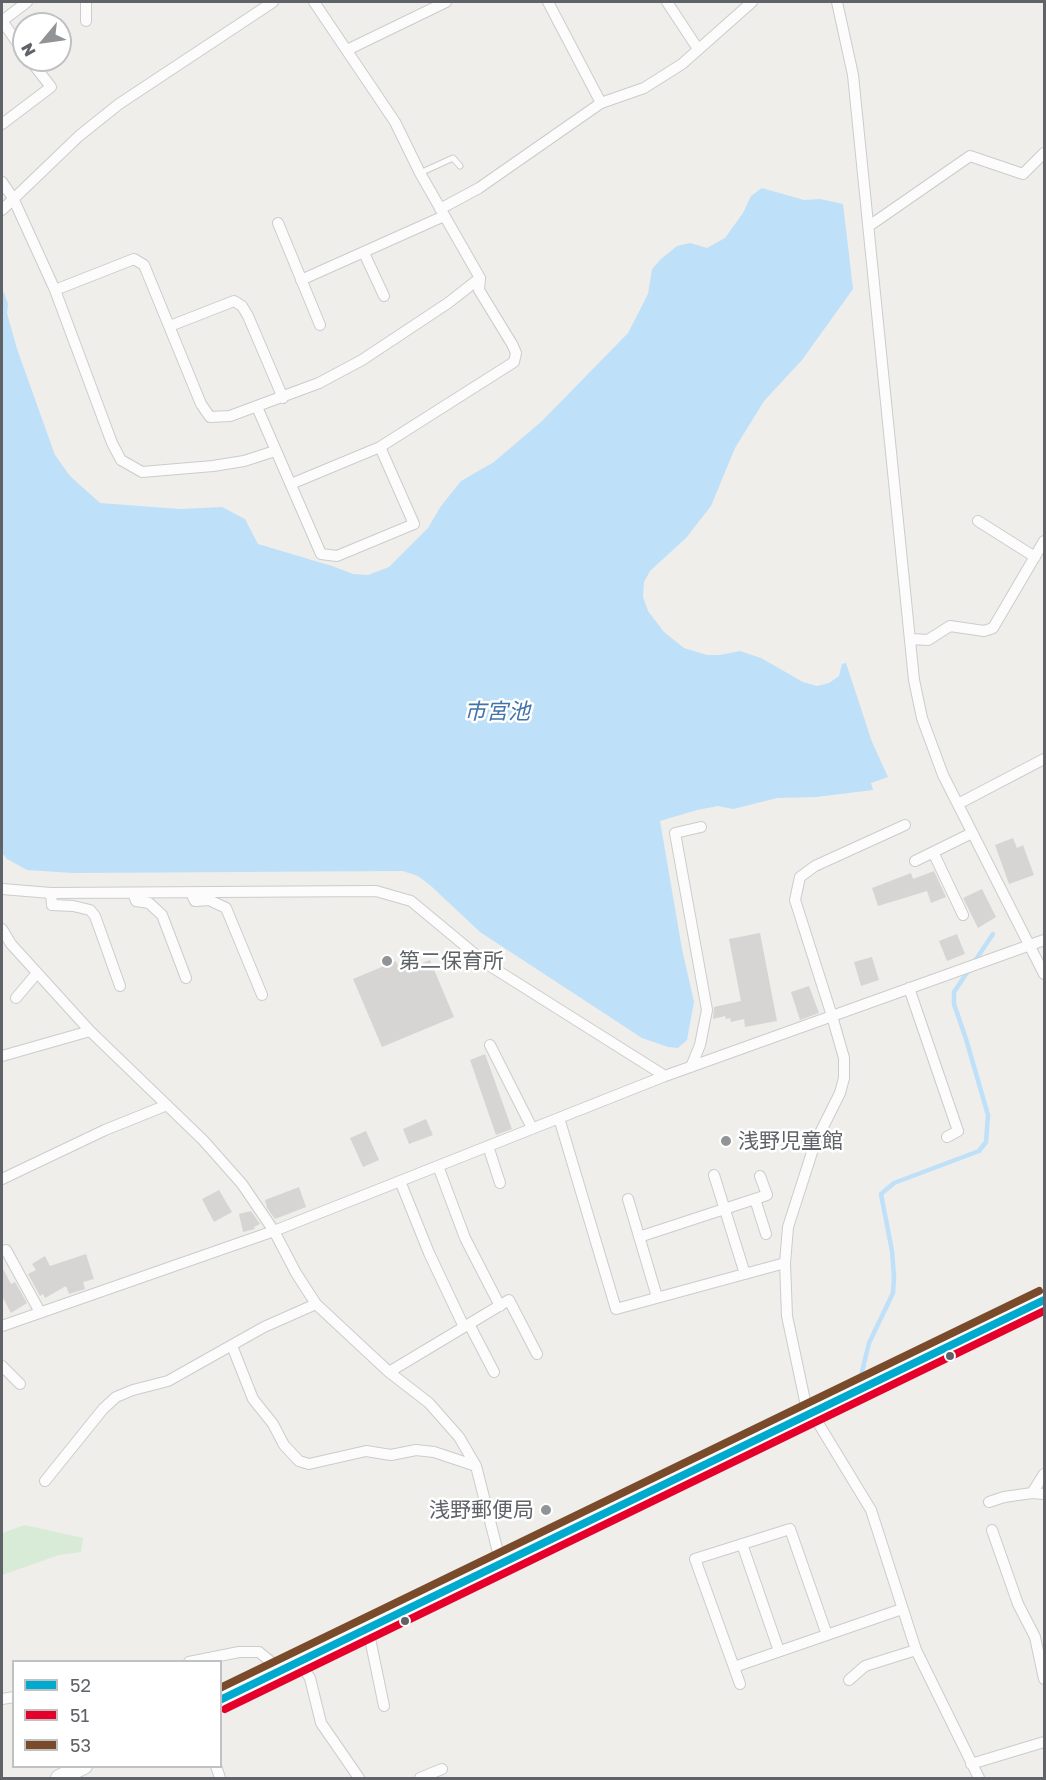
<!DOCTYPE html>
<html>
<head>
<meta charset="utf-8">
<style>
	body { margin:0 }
	#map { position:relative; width:1046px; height:1780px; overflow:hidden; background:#efeeea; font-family:"Golos Text",sans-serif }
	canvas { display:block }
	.frame { position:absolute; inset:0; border:3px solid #5f6368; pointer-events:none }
	.legend { position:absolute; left:12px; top:1660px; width:210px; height:108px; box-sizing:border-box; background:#fff; border:2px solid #bfc1c3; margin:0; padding:8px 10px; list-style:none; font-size:18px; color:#5f6368 }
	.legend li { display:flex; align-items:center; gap:12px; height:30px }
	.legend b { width:30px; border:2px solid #bfc1c3 }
	.north { position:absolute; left:12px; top:12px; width:60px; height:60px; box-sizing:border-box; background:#fff; border:2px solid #bfc1c3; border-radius:50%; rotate:241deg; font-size:16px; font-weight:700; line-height:24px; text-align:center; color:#5f6368 }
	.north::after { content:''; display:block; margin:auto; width:21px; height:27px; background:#919496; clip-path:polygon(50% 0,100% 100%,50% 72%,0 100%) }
</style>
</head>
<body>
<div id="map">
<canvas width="1046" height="1780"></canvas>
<div class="frame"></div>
<ul class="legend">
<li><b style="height:8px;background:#00a9ce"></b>52</li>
<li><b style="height:8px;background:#e4002b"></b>51</li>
<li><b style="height:8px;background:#7a4b2a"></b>53</li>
</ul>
<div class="north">N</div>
</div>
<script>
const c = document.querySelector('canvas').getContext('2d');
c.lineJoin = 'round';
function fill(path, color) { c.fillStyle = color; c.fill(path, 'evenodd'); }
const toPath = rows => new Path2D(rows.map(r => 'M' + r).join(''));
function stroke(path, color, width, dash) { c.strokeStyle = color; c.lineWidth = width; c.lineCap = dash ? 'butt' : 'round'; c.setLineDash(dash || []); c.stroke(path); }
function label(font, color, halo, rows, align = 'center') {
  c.font = font + ' "Golos Text","Noto Sans JP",sans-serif'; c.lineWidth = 5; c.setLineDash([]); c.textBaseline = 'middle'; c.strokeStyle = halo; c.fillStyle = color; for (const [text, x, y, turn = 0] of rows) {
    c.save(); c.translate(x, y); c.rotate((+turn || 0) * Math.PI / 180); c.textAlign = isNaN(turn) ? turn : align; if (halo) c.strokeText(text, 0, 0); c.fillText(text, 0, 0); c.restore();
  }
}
fill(toPath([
	[25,1525,83,1538,81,1552,59,1555,2,1575,2,1533]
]), '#d8ebd6');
fill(toPath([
	[762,188,804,200,820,199,843,204,853,289,802,360,764,401,735,448,711,506,686,538,650,571,644,582,643,597,648,611,664,632,684,648,707,655,720,655,740,651,761,658,803,682,817,686,829,683,839,676,842,664,846,663,872,742,888,777,871,783,873,790,816,797,777,798,733,809,718,806,697,810,660,821,682,949,694,1002,687,1040,678,1048,668,1047,642,1038,480,932,431,886,418,876,403,871,73,873,27,870,7,859,2,853,2,288,8,304,7,313,17,349,55,455,70,476,100,503,180,509,222,507,245,519,258,544,332,566,353,574,368,575,389,567,428,528,441,506,461,481,494,462,542,421,628,333,648,294,652,269,661,259,677,246,690,243,707,248,725,238,743,213,751,196]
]), '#bfe0f9');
stroke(toPath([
	[860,1380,869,1343,893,1293,894,1277,892,1251,881,1194,894,1183,979,1151,986,1142,988,1115,966,1039,954,1004,954,992,993,934]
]), '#bfe0f9', 4.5);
fill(toPath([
	[1013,838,1017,848,1023,845,1034,875,1009,884,995,845],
	[934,871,946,897,931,903,927,891,878,906,872,888,911,873,913,879],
	[982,889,996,917,978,928,963,898],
	[760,933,777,1021,745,1027,744,1019,731,1022,730,1018,726,1019,725,1016,713,1019,714,1007,741,1001,729,939],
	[957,934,965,954,947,961,939,941],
	[872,957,879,980,861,986,854,962],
	[430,960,454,1017,382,1047,353,979,396,961,400,972],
	[809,986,819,1013,800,1020,791,992],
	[485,1054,512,1129,496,1135,470,1060],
	[426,1119,433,1135,409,1144,403,1129],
	[366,1131,379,1160,363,1167,350,1138],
	[299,1187,306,1207,275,1219,267,1208,265,1200],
	[219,1190,232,1212,214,1222,202,1199],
	[251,1211,260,1224,254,1227,255,1229,243,1232,239,1214],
	[86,1254,94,1279,83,1282,85,1289,69,1294,66,1286,45,1298,43,1294,40,1296,28,1274,36,1270,32,1264,45,1256,50,1266],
	[2,1267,11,1284,15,1282,27,1303,11,1313,2,1296]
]), '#d6d5d3');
const service = toPath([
	[420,173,453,158,460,166]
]);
const minor = toPath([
	[86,2,86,21],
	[548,2,601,103],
	[667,2,698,49],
	[837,2,853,75,914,680,922,718,943,775,1044,974],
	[2,21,24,52],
	[2,21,27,2],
	[347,50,446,2],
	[2,124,51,87,30,60],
	[2,182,13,198,55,290,112,443,121,460,142,472,213,466,244,461,275,451],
	[440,209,479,188,601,103,644,88,682,64,752,2],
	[2,210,79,136,119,104,273,2],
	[278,223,320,325],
	[869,226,970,156,1023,174,1044,153],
	[364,253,384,296],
	[301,280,444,216],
	[55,290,134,259,144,265,201,404,210,417,230,416,319,383,362,360,448,303,480,278,420,173,395,122,314,2],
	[170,326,234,301,242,306,248,316,283,398],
	[257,407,321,554,337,556,414,524,380,447],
	[291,484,380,447,514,362,516,353,512,344,479,290,480,278],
	[978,521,1035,557],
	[911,639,928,640,950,626,984,631,993,628,1044,541],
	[958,804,1044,759],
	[933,852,963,915],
	[915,861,972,833],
	[2,889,51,893,376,891,411,901,487,964,665,1076],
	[51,893,52,905,73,906,90,910,95,916,120,986],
	[133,893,136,901,149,903,162,915,186,978],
	[191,893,195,901,209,900,226,908,262,995],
	[2,929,11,944,90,1031,203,1140,242,1184,274,1231,296,1273,316,1304,389,1372,429,1403,459,1437,476,1466,501,1564],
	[909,988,958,1131,947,1137],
	[16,998,37,973],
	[490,1045,532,1128],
	[2,1056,90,1031],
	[691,1067,700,1045,707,1010,675,833,701,827],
	[559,1118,616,1309,785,1263],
	[488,1146,500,1183],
	[438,1166,465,1238,500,1306],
	[714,1175,745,1274],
	[2,1179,105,1130,167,1105],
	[400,1181,429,1253,464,1327],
	[628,1199,657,1297],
	[755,1199,766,1234],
	[639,1237,767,1195,760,1176],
	[6,1250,40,1312],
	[469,1324,494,1372],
	[2,1326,274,1231,665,1076,1044,940],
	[232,1346,253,1399,273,1424,284,1445,299,1461,309,1464,366,1451,391,1455,416,1450,434,1452,476,1466],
	[2,1366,20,1384],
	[389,1372,509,1300,537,1354],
	[812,1413,871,1510,916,1650,979,1778],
	[808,1415,787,1316,785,1263,788,1227,815,1143,840,1093,844,1078,844,1058,832,1016,795,900,800,877,815,866,905,825],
	[45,1481,103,1409,116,1397,133,1390,168,1381,264,1327,316,1304],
	[1032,1493,1044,1474],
	[989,1502,1004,1497,1032,1493,1044,1494],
	[992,1530,1018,1604,1035,1637,1044,1679],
	[742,1544,779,1651],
	[368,1629,384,1706],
	[189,1662,239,1652,259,1652,282,1671],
	[299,1662,310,1678,321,1723,359,1778],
	[734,1667,902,1609],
	[849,1680,865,1666,916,1650],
	[740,1684,695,1559,790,1529,827,1635],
	[2,1699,14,1697],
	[971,1764,1044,1742],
	[216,1766,220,1778],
	[420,1778,442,1769]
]);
const secondary = toPath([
	[220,1700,1044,1300],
	[59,1778,84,1766]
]);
stroke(service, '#cbcccc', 7);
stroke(minor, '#cbcccc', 12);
stroke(secondary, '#cacacb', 18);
stroke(service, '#fdfcfc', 5);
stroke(minor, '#fdfcfc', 10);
stroke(secondary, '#fdfcfc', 16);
stroke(toPath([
	[220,1700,1044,1300]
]), '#00a9ce', 8);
stroke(toPath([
	[225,1709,1044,1311]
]), '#e4002b', 8);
stroke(toPath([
	[220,1688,1039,1291]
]), '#7a4b2a', 8);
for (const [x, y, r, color] of [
	[387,961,6,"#919496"],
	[726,1141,6,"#919496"],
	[950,1356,5,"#5f6368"],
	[546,1510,6,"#919496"],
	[405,1621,5,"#5f6368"]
]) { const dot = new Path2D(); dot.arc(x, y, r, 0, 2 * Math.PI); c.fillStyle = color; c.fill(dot); stroke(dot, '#fff', 2); }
label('21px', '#5f6368', '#fff', [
	["第二保育所",399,961],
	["浅野児童館",738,1141],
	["浅野郵便局",534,1510,"right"]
], 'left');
label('italic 22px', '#4174aa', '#fff', [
	["市宮池",497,712]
]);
</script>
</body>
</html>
